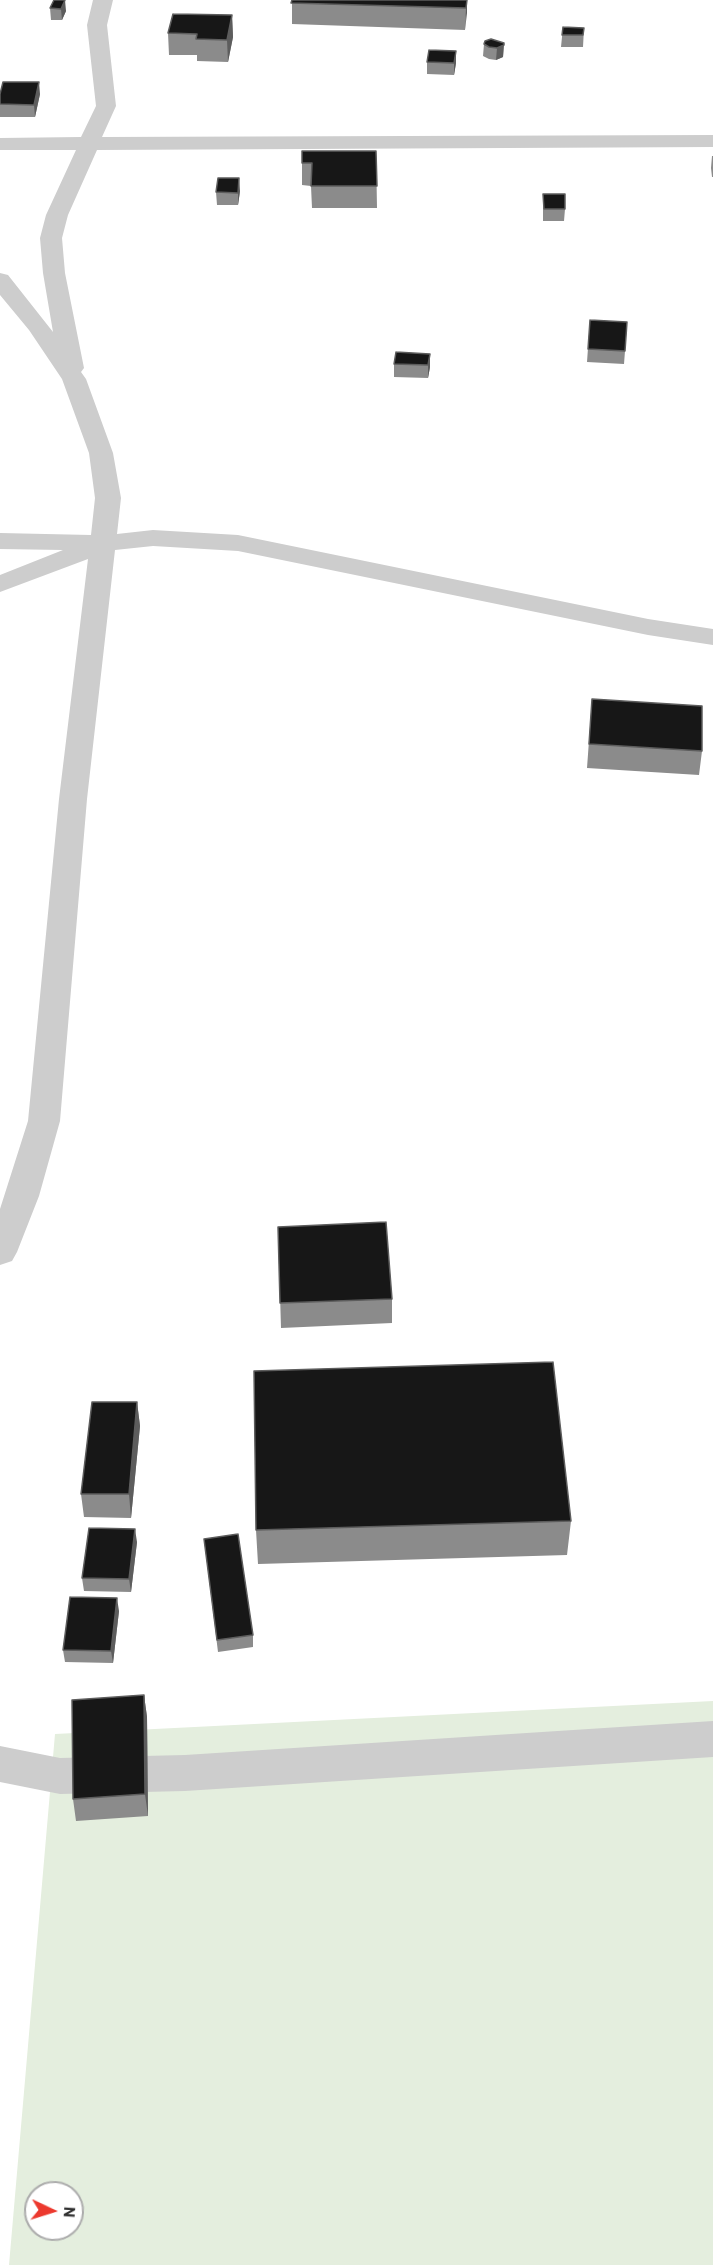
<!DOCTYPE html>
<html>
<head>
<meta charset="utf-8">
<style>
	body { margin:0 }
	#map { position:relative; width:713px; height:2265px; overflow:hidden; background:#fff; font-family:Barlow,sans-serif }
	canvas { display:block }
	.north { position:absolute; left:24px; top:2181px; width:60px; height:60px; box-sizing:border-box; background:#fff; border:2px solid #acacac; border-radius:50%; rotate:94deg; font-size:16px; font-weight:700; line-height:24px; text-align:center; color:#303030 }
	.north::after { content:''; display:block; margin:auto; width:21px; height:27px; background:#ec392e; clip-path:polygon(50% 0,100% 100%,50% 72%,0 100%) }
</style>
</head>
<body>
<div id="map">
<canvas width="713" height="2265"></canvas>
<div class="north">N</div>
</div>
<script>
const c = document.querySelector('canvas').getContext('2d');
c.lineJoin = 'round';
function fill(path, color) { c.fillStyle = color; c.fill(path, 'evenodd'); }
const toPath = rows => new Path2D(rows.map(r => 'M' + r).join(''));
function stroke(path, color, width, dash) { c.strokeStyle = color; c.lineWidth = width; c.lineCap = dash ? 'butt' : 'round'; c.setLineDash(dash || []); c.stroke(path); }
fill(toPath([
	[713,1701,713,2265,9,2265,55,1734],
	[36,2193,72,2193,72,2229,36,2229]
]), '#e4eede');
fill(toPath([
	[93,0,113,0,107,25,116,106,102,137,713,135,713,147,97,150,68,215,62,238,65,273,84,368,81,372,86,379,113,453,121,498,117,534,153,530,238,535,648,619,713,629,713,645,648,635,238,551,153,546,115,550,87,799,60,1121,39,1196,17,1252,12,1261,0,1265,0,1209,28,1121,59,799,88,559,0,592,0,575,63,550,0,549,0,533,91,535,95,498,89,453,62,379,29,330,0,295,0,273,8,275,53,332,43,273,40,238,46,215,76,150,0,150,0,138,81,137,96,106,87,25,93,0],
	[713,1721,713,1757,185,1791,60,1794,0,1782,0,1746,60,1758,185,1755,713,1721]
]), '#cdcdcd');
fill(toPath([
	[54,0,66,11,62,20,51,20,50,8],
	[292,0,467,0,465,30,292,24],
	[232,15,233,37,228,62,197,61,197,55,169,55,168,33],
	[563,27,584,28,583,47,561,47],
	[504,43,503,57,496,60,489,59,483,56,484,44],
	[456,51,456,63,454,75,427,74,427,62],
	[0,94,40,94,35,117,0,117],
	[376,151,377,208,312,208,311,186,302,185,302,163],
	[712,156,713,156,713,177,712,177,711,168],
	[240,191,238,205,217,205,216,192],
	[543,194,565,209,564,221,543,221],
	[590,320,625,351,624,364,587,362],
	[430,354,430,367,428,378,394,377,394,364],
	[592,699,702,751,699,775,587,768],
	[278,1227,392,1299,392,1323,281,1328],
	[137,1402,140,1426,131,1518,84,1517,81,1494],
	[571,1521,567,1555,258,1564,256,1530],
	[204,1539,253,1635,253,1647,218,1652],
	[137,1542,131,1592,84,1591,82,1578],
	[119,1611,113,1663,65,1662,63,1650],
	[144,1695,147,1717,148,1816,76,1821,73,1799]
]), '#8b8b8b');
fill(toPath([
	[65,0,66,11,62,20,61,9],
	[467,0,467,13,465,30,466,8],
	[232,15,233,37,228,62,227,40],
	[504,43,503,57,496,60,497,48],
	[456,51,456,63,454,75,454,63],
	[39,82,40,94,35,117,34,105],
	[239,178,240,191,238,205,238,193],
	[430,354,430,367,428,378,428,365],
	[137,1402,140,1426,131,1518,129,1494],
	[135,1529,137,1542,131,1592,129,1579],
	[117,1598,119,1611,113,1663,111,1651],
	[144,1695,147,1717,148,1816,145,1794]
]), '#5d5d5d');
const building = toPath([
	[54,0,65,0,61,9,50,8,54,0],
	[292,0,467,0,466,8,291,3,292,0],
	[173,14,232,15,227,40,196,39,197,34,168,33,173,14],
	[563,27,584,28,583,35,562,35,563,27],
	[491,39,504,43,504,45,497,48,489,47,484,44,485,41,491,39],
	[429,50,456,51,454,63,427,62,429,50],
	[3,82,39,82,34,105,0,104,0,94,3,82],
	[302,151,376,151,377,186,311,186,312,163,302,163,302,151],
	[218,178,239,178,238,193,216,192,218,178],
	[543,194,565,194,565,209,544,209,543,194],
	[590,320,627,322,625,351,588,349,590,320],
	[396,352,430,354,428,365,394,364,396,352],
	[592,699,702,706,702,751,589,744,592,699],
	[386,1222,392,1299,280,1303,278,1227,386,1222],
	[553,1362,571,1521,256,1530,254,1371,553,1362],
	[92,1402,137,1402,129,1494,81,1494,92,1402],
	[89,1528,135,1529,129,1579,82,1578,89,1528],
	[238,1534,253,1635,217,1640,204,1539,238,1534],
	[70,1597,117,1598,111,1651,63,1650,70,1597],
	[144,1695,145,1794,73,1799,72,1700,144,1695]
]);
fill(building, '#171717');
stroke(building, '#5d5d5d', 1.5);
</script>
</body>
</html>
